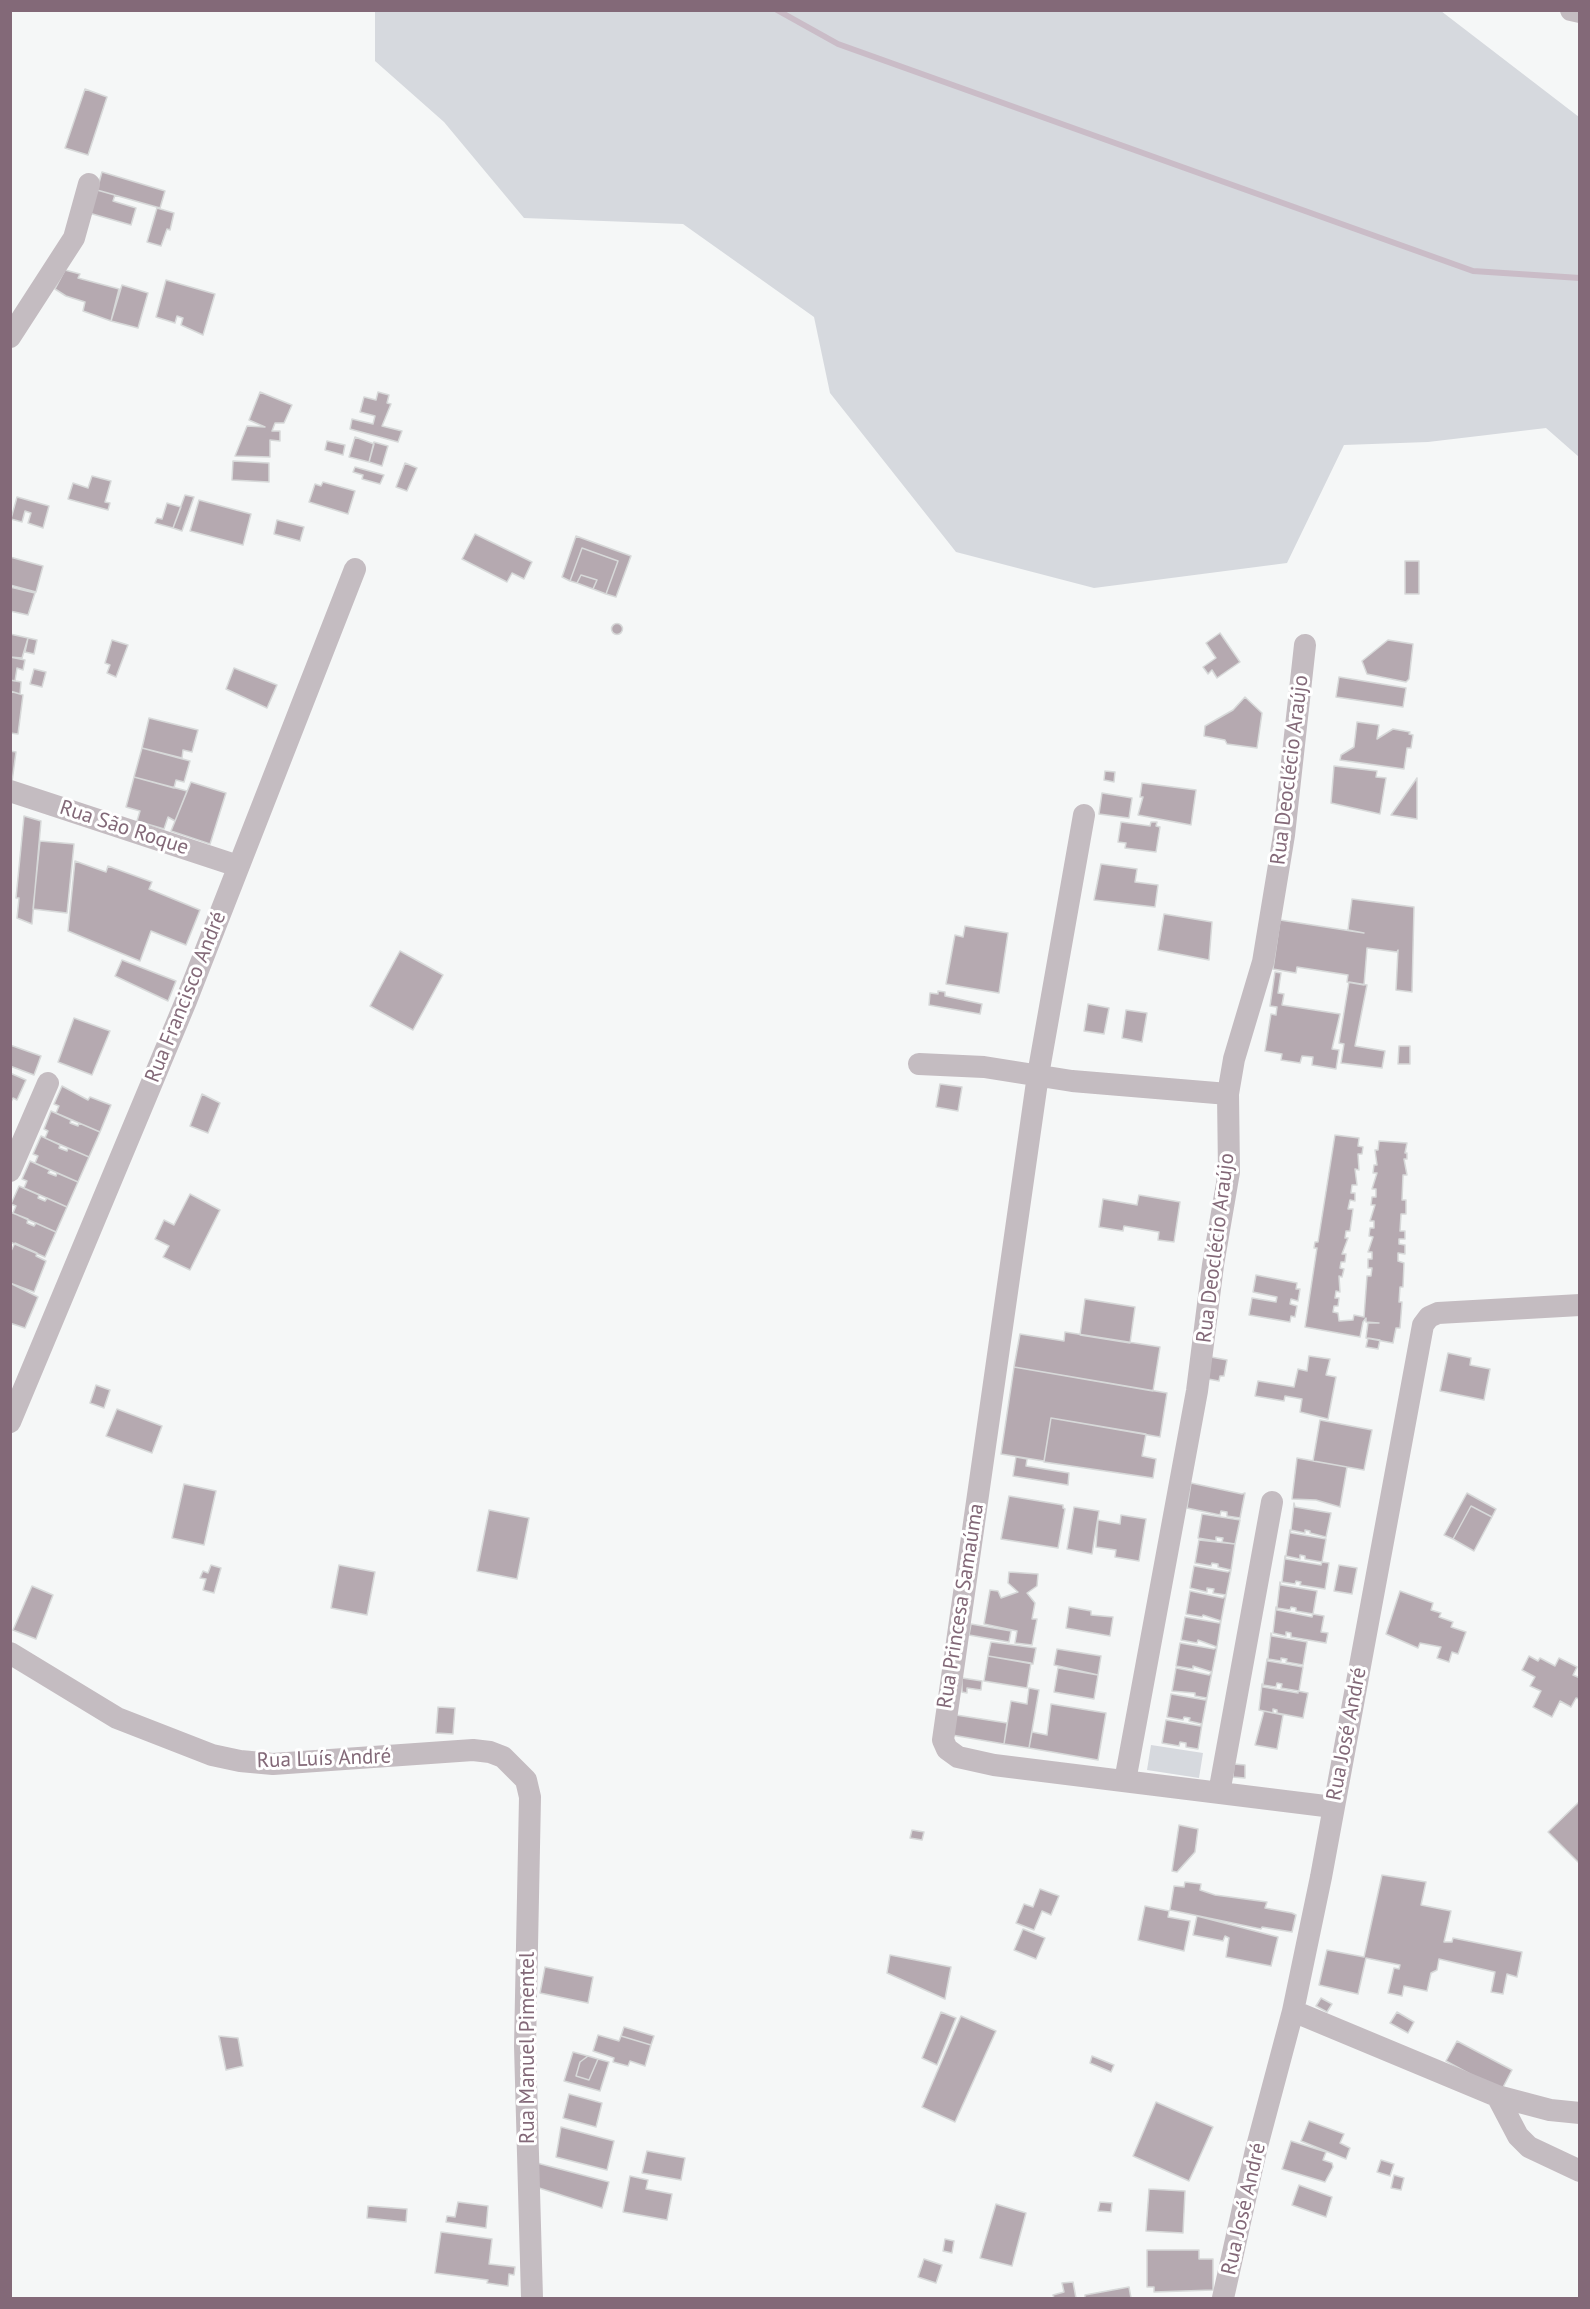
<!DOCTYPE html>
<html>
<head>
<meta charset="utf-8">
<style>
	body { margin:0 }
	#map { position:relative; width:1590px; height:2309px; overflow:hidden; background:#f5f7f7; font-family:"PT Sans",sans-serif }
	canvas { display:block }
	.frame { position:absolute; inset:0; border:12px solid #836978; pointer-events:none }
</style>
</head>
<body>
<div id="map">
<canvas width="1590" height="2309"></canvas>
<div class="frame"></div>
</div>
<script>
const c = document.querySelector('canvas').getContext('2d');
c.lineJoin = 'round';
function fill(path, color) { c.fillStyle = color; c.fill(path, 'evenodd'); }
const toPath = rows => new Path2D(rows.map(r => 'M' + r).join(''));
function stroke(path, color, width, dash) { c.strokeStyle = color; c.lineWidth = width; c.lineCap = dash ? 'butt' : 'round'; c.setLineDash(dash || []); c.stroke(path); }
function label(font, color, halo, rows, align = 'center') {
  c.font = font + ' "PT Sans",sans-serif'; c.lineWidth = 6; c.setLineDash([]); c.textBaseline = 'middle'; c.strokeStyle = halo; c.fillStyle = color; for (const [text, x, y, turn = 0] of rows) {
    c.save(); c.translate(x, y); c.rotate((+turn || 0) * Math.PI / 180); c.textAlign = isNaN(turn) ? turn : align; if (halo) c.strokeText(text, 0, 0); c.fillText(text, 0, 0); c.restore();
  }
}
fill(toPath([
	[375,11,1441,11,1579,117,1579,457,1546,428,1428,442,1344,445,1287,563,1094,588,956,552,830,393,814,317,683,224,524,218,444,122,375,61],
	[1151,1745,1203,1753,1199,1778,1147,1770]
]), '#d6d9de');
stroke(toPath([
	[777,10,838,44,1473,271,1580,278]
]), '#cabcc7', 6);
const building = toPath([
	[85,89,107,97,88,155,65,148,85,89],
	[102,172,165,191,160,208,97,190,102,172],
	[97,190,115,195,113,201,136,208,131,225,89,213,97,190],
	[157,208,174,213,170,230,167,229,161,246,147,242,157,208],
	[65,270,80,274,78,278,119,289,111,321,83,311,85,302,66,296,55,289,65,270],
	[166,280,215,294,203,335,181,325,183,318,177,316,175,323,156,317,166,280],
	[122,285,148,293,138,328,111,321,122,285],
	[260,392,292,405,284,423,275,423,272,431,280,431,280,441,270,440,270,457,235,456,247,426,265,427,249,420,260,392],
	[378,392,389,395,387,403,391,404,382,426,402,431,398,442,350,429,352,419,373,424,375,416,360,412,364,397,376,400,378,392],
	[355,437,374,444,369,462,349,457,355,437],
	[327,441,345,445,343,455,325,450,327,441],
	[374,442,388,446,382,466,369,462,374,442],
	[233,461,269,463,269,482,232,480,233,461],
	[405,463,417,468,407,491,396,487,405,463],
	[355,467,384,475,380,484,362,479,363,475,353,472,355,467],
	[92,476,111,481,105,502,110,503,108,510,68,499,73,483,88,488,92,476],
	[323,482,355,491,348,514,309,502,315,484,321,486,323,482],
	[185,495,194,497,182,531,173,528,185,495],
	[17,497,49,506,43,528,28,523,31,513,25,511,22,522,11,519,17,497],
	[199,500,251,514,243,545,190,531,199,500],
	[167,503,181,507,173,528,155,523,157,518,162,519,167,503],
	[277,520,304,527,300,541,274,534,277,520],
	[475,534,532,562,524,579,512,573,507,582,462,559,475,534],
	[576,536,631,556,616,597,606,594,618,561,582,548,570,581,562,577,576,536],
	[582,548,618,561,606,594,593,589,597,580,581,575,577,583,570,581,582,548],
	[10,557,43,566,36,592,10,585,10,557],
	[1405,561,1419,561,1419,594,1405,594,1405,561],
	[581,575,597,580,593,589,577,583,581,575],
	[10,587,35,593,28,615,10,611,10,587],
	'611.5 629a5.5 5.5 0 1 1 11 0a5.5 5.5 0 1 1-11 0Z',
	[1220,633,1240,662,1217,678,1212,670,1208,674,1203,667,1216,658,1206,643,1220,633],
	[10,634,28,638,22,658,10,657,10,634],
	[28,638,37,640,34,654,25,652,28,638],
	[112,640,128,645,116,677,107,673,110,665,105,663,112,640],
	[1388,640,1413,644,1409,679,1406,682,1367,674,1362,661,1388,640],
	[10,657,25,660,23,670,17,668,15,681,10,680,10,657],
	[234,668,277,685,267,708,226,689,234,668],
	[34,669,46,672,42,687,30,684,34,669],
	[1339,677,1406,688,1403,707,1336,697,1339,677],
	[10,680,21,682,20,694,10,691,10,680],
	[10,691,23,695,18,734,10,733,10,691],
	[1245,697,1262,713,1257,748,1227,744,1225,740,1204,736,1205,726,1233,710,1245,697],
	[149,718,198,730,192,752,183,750,182,758,142,748,149,718],
	[1357,722,1379,725,1377,739,1393,729,1410,732,1409,734,1413,735,1411,748,1407,748,1404,769,1340,760,1341,755,1354,747,1357,722],
	[142,748,190,761,184,782,176,780,174,788,134,777,142,748],
	[10,751,16,752,12,782,10,782,10,751],
	[1334,766,1377,771,1376,777,1386,778,1380,814,1331,803,1334,766],
	[1105,771,1115,772,1114,782,1104,780,1105,771],
	[134,777,187,791,175,821,168,817,164,829,137,821,140,811,126,807,134,777],
	[1417,778,1417,819,1391,815,1417,778],
	[191,782,226,793,210,844,171,831,191,782],
	[1142,783,1196,790,1191,825,1138,815,1143,797,1140,797,1142,783],
	[1102,793,1132,798,1129,818,1099,814,1102,793],
	[24,816,41,821,32,924,17,918,19,898,16,898,24,816],
	[1121,822,1150,826,1151,822,1157,822,1156,826,1160,827,1156,852,1125,848,1126,843,1118,842,1121,822],
	[40,841,74,844,67,913,33,909,40,841],
	[75,861,106,872,108,866,152,882,149,889,200,910,186,945,151,931,140,961,68,931,75,861],
	[1101,864,1137,869,1135,882,1158,885,1155,907,1094,900,1101,864],
	[1352,899,1414,907,1412,992,1396,990,1398,950,1397,952,1367,948,1364,985,1347,982,1348,975,1297,967,1296,973,1273,969,1280,920,1364,933,1348,930,1352,899],
	[1164,914,1212,922,1209,960,1158,950,1164,914],
	[965,926,1008,933,999,993,946,984,955,935,963,937,965,926],
	[400,951,443,975,413,1030,370,1006,400,951],
	[122,960,176,981,168,1001,115,976,122,960],
	[1275,972,1281,973,1278,993,1284,994,1282,1005,1340,1014,1332,1049,1339,1050,1336,1069,1312,1065,1313,1057,1302,1056,1300,1063,1281,1060,1282,1054,1265,1051,1271,1014,1276,1015,1277,1007,1270,1006,1275,972],
	[1349,982,1367,985,1355,1046,1385,1051,1382,1068,1341,1063,1344,1044,1339,1043,1349,982],
	[938,991,945,992,945,996,982,1004,980,1014,929,1005,930,993,938,994,938,991],
	[1088,1004,1109,1008,1104,1034,1084,1031,1088,1004],
	[1126,1010,1147,1013,1142,1042,1122,1038,1126,1010],
	[74,1018,110,1031,92,1075,58,1062,74,1018],
	[10,1045,41,1056,34,1075,10,1066,10,1045],
	[1399,1046,1410,1046,1410,1064,1398,1064,1399,1046],
	[10,1073,26,1080,17,1100,13,1098,10,1104,10,1073],
	[940,1084,962,1087,958,1111,936,1107,940,1084],
	[62,1086,88,1100,90,1097,111,1105,100,1132,56,1113,59,1106,54,1104,62,1086],
	[202,1094,220,1103,208,1133,190,1126,202,1094],
	[51,1111,71,1120,70,1123,78,1126,79,1123,100,1132,89,1157,45,1138,48,1131,44,1129,51,1111],
	[1335,1135,1359,1138,1358,1146,1363,1147,1362,1154,1358,1154,1359,1170,1355,1169,1357,1185,1352,1185,1351,1193,1355,1193,1355,1201,1350,1200,1348,1209,1353,1209,1350,1231,1346,1231,1345,1238,1348,1238,1342,1254,1346,1254,1345,1262,1341,1262,1340,1268,1344,1269,1342,1277,1339,1276,1340,1292,1336,1291,1335,1298,1339,1298,1338,1306,1334,1306,1333,1312,1338,1313,1339,1321,1353,1320,1354,1315,1364,1317,1367,1276,1371,1276,1372,1268,1368,1268,1368,1259,1372,1259,1372,1252,1368,1252,1373,1237,1369,1236,1370,1228,1374,1228,1374,1221,1370,1221,1375,1205,1371,1205,1372,1197,1376,1197,1376,1189,1372,1189,1377,1173,1373,1173,1374,1165,1377,1165,1375,1150,1378,1150,1379,1141,1407,1143,1405,1153,1407,1153,1407,1159,1404,1159,1407,1175,1403,1175,1402,1200,1406,1200,1406,1214,1401,1214,1400,1231,1405,1231,1405,1239,1399,1239,1399,1244,1405,1245,1405,1254,1398,1253,1398,1261,1404,1263,1403,1287,1400,1287,1399,1302,1402,1302,1400,1328,1396,1328,1393,1343,1366,1338,1368,1323,1379,1323,1366,1322,1366,1318,1363,1322,1360,1337,1305,1327,1317,1248,1314,1248,1315,1242,1318,1242,1335,1135],
	[41,1136,60,1145,59,1148,67,1151,68,1148,89,1157,78,1182,35,1163,38,1156,33,1154,41,1136],
	[30,1161,50,1170,48,1173,56,1176,57,1173,78,1182,67,1207,24,1188,27,1181,22,1179,30,1161],
	[19,1186,39,1195,38,1198,45,1201,47,1198,67,1207,56,1232,13,1213,16,1206,11,1204,19,1186],
	[190,1194,220,1210,190,1270,163,1257,169,1246,155,1239,164,1220,174,1225,190,1194],
	[1139,1195,1180,1202,1174,1242,1158,1240,1159,1232,1124,1226,1123,1231,1099,1227,1103,1199,1137,1205,1139,1195],
	[10,1212,28,1219,27,1223,34,1226,36,1223,56,1232,45,1257,10,1242,10,1212],
	[15,1243,37,1253,36,1256,46,1261,34,1292,10,1283,10,1253,15,1243],
	[1256,1275,1297,1283,1296,1289,1300,1289,1298,1301,1291,1299,1290,1304,1297,1306,1295,1317,1291,1316,1290,1322,1249,1315,1252,1298,1276,1302,1277,1297,1253,1292,1256,1275],
	[10,1283,38,1297,25,1328,10,1323,10,1283],
	[1085,1299,1135,1307,1130,1343,1080,1335,1085,1299],
	[1065,1332,1160,1347,1153,1391,1014,1367,1020,1334,1064,1341,1065,1332],
	[1368,1338,1380,1340,1378,1349,1366,1347,1368,1338],
	[1448,1353,1471,1358,1470,1365,1490,1369,1484,1400,1440,1391,1448,1353],
	[1309,1356,1330,1359,1326,1375,1336,1377,1328,1419,1300,1412,1302,1399,1285,1396,1284,1401,1255,1396,1258,1381,1294,1387,1298,1369,1307,1371,1309,1356],
	[1211,1357,1227,1360,1224,1376,1220,1376,1219,1381,1208,1379,1211,1357],
	[1014,1367,1167,1393,1160,1437,1051,1418,1044,1461,1001,1454,1014,1367],
	[96,1385,110,1390,104,1408,90,1403,96,1385],
	[117,1409,162,1426,152,1453,106,1436,117,1409],
	[1051,1418,1146,1434,1142,1456,1156,1459,1153,1478,1044,1462,1051,1418],
	[1320,1420,1372,1430,1364,1470,1313,1461,1320,1420],
	[1016,1457,1027,1459,1026,1466,1069,1473,1068,1485,1013,1476,1016,1457],
	[1297,1458,1347,1467,1340,1507,1316,1500,1292,1499,1297,1458],
	[1191,1483,1242,1494,1245,1493,1240,1518,1227,1516,1227,1512,1221,1511,1220,1515,1187,1508,1191,1483],
	[184,1484,216,1491,204,1545,172,1538,184,1484],
	[1467,1493,1496,1509,1492,1517,1471,1506,1453,1539,1444,1535,1467,1493],
	[1009,1496,1063,1505,1063,1508,1065,1509,1058,1548,1001,1539,1009,1496],
	[1294,1503,1295,1507,1331,1513,1326,1537,1310,1533,1310,1531,1305,1530,1305,1533,1291,1530,1294,1503],
	[1471,1506,1492,1517,1474,1551,1453,1539,1471,1506],
	[1074,1507,1099,1511,1092,1554,1067,1549,1074,1507],
	[489,1510,529,1518,517,1579,477,1571,489,1510],
	[1202,1514,1240,1520,1235,1544,1222,1542,1223,1538,1216,1537,1216,1541,1198,1538,1202,1514],
	[1121,1515,1146,1519,1139,1561,1115,1557,1116,1550,1096,1547,1098,1520,1120,1524,1121,1515],
	[1290,1530,1291,1533,1326,1539,1322,1562,1305,1559,1305,1556,1300,1555,1300,1559,1286,1556,1290,1530],
	[1199,1540,1235,1544,1231,1570,1218,1567,1218,1564,1212,1563,1211,1566,1195,1563,1199,1540],
	[1285,1556,1286,1559,1321,1565,1322,1562,1329,1563,1325,1589,1300,1585,1301,1582,1296,1581,1295,1584,1282,1582,1285,1556],
	[211,1565,221,1568,214,1593,203,1590,206,1579,200,1578,203,1571,208,1573,211,1565],
	[339,1565,375,1572,367,1615,331,1608,339,1565],
	[1339,1565,1357,1568,1352,1594,1334,1591,1339,1565],
	[1194,1566,1228,1572,1231,1570,1226,1595,1213,1593,1214,1589,1207,1588,1207,1592,1190,1588,1194,1566],
	[1009,1572,1038,1574,1037,1586,1027,1593,1035,1603,1032,1619,1037,1619,1032,1645,1015,1643,1017,1631,984,1624,990,1590,998,1591,1001,1598,1018,1592,1008,1583,1009,1572],
	[1280,1582,1281,1585,1317,1591,1313,1614,1296,1611,1296,1608,1291,1607,1290,1610,1277,1608,1280,1582],
	[32,1586,53,1595,36,1639,13,1630,32,1586],
	[1190,1591,1223,1598,1226,1595,1221,1621,1203,1615,1202,1617,1186,1614,1190,1591],
	[1400,1591,1433,1603,1431,1610,1441,1613,1439,1617,1453,1622,1451,1627,1466,1632,1458,1654,1452,1652,1449,1662,1437,1658,1441,1647,1420,1643,1418,1648,1386,1634,1400,1591],
	[1069,1607,1091,1611,1091,1615,1113,1617,1110,1636,1066,1628,1069,1607],
	[1276,1607,1277,1610,1312,1617,1313,1614,1324,1616,1321,1632,1328,1633,1326,1643,1291,1637,1291,1633,1286,1632,1286,1636,1273,1633,1276,1607],
	[1185,1617,1219,1623,1221,1621,1217,1647,1198,1640,1197,1643,1181,1640,1185,1617],
	[971,1624,1011,1631,1009,1642,969,1635,971,1624],
	[1271,1633,1272,1636,1307,1642,1303,1665,1286,1662,1287,1659,1281,1658,1281,1661,1268,1659,1271,1633],
	[991,1642,1036,1648,1033,1664,988,1656,991,1642],
	[1180,1643,1214,1649,1217,1647,1212,1672,1193,1666,1193,1669,1176,1666,1180,1643],
	[1057,1649,1101,1656,1098,1675,1054,1665,1057,1649],
	[988,1656,1031,1663,1027,1688,984,1681,988,1656],
	[1529,1656,1538,1661,1540,1658,1555,1666,1559,1658,1577,1667,1573,1675,1580,1678,1579,1699,1576,1698,1571,1707,1560,1701,1552,1717,1533,1707,1541,1691,1530,1686,1535,1677,1522,1670,1529,1656],
	[1267,1659,1268,1661,1303,1667,1299,1691,1281,1688,1282,1684,1277,1683,1276,1687,1263,1685,1267,1659],
	[1058,1668,1098,1675,1094,1699,1054,1692,1058,1668],
	[1176,1668,1209,1675,1212,1672,1207,1698,1195,1696,1195,1693,1172,1691,1176,1668],
	[962,1678,982,1681,981,1690,967,1688,967,1693,962,1692,962,1678],
	[1262,1684,1263,1687,1298,1693,1298,1691,1308,1693,1303,1718,1277,1713,1277,1710,1273,1709,1273,1713,1259,1710,1262,1684],
	[1029,1688,1039,1690,1029,1748,1004,1744,1011,1701,1027,1704,1029,1688],
	[1171,1694,1205,1700,1207,1698,1202,1724,1189,1721,1190,1718,1184,1717,1183,1720,1167,1717,1171,1694],
	[1051,1704,1106,1713,1098,1760,1029,1748,1032,1732,1047,1735,1051,1704],
	[438,1707,455,1708,453,1734,436,1733,438,1707],
	[1264,1711,1283,1715,1277,1749,1255,1745,1264,1711],
	[956,1715,1007,1723,1004,1744,952,1735,956,1715],
	[1166,1720,1200,1726,1202,1724,1198,1749,1186,1747,1186,1743,1180,1742,1179,1746,1162,1743,1166,1720],
	[1234,1764,1245,1765,1245,1778,1233,1777,1234,1764],
	[1580,1801,1580,1864,1548,1832,1580,1801],
	[1179,1825,1198,1829,1195,1852,1177,1872,1172,1871,1179,1825],
	[912,1830,924,1832,922,1840,910,1838,912,1830],
	[1382,1875,1426,1882,1421,1905,1451,1911,1444,1942,1452,1942,1453,1938,1522,1952,1517,1977,1507,1974,1503,1994,1491,1992,1495,1972,1439,1959,1437,1970,1431,1973,1427,1991,1404,1986,1402,1996,1388,1993,1394,1968,1399,1969,1400,1965,1366,1958,1358,1994,1319,1985,1327,1950,1364,1957,1382,1875],
	[1185,1882,1201,1884,1200,1890,1215,1895,1267,1902,1265,1908,1292,1913,1296,1915,1292,1932,1262,1927,1261,1929,1170,1910,1174,1886,1184,1887,1185,1882],
	[1040,1889,1059,1896,1051,1915,1042,1911,1034,1930,1016,1923,1024,1904,1033,1907,1040,1889],
	[1145,1906,1169,1911,1168,1917,1190,1921,1184,1951,1138,1940,1145,1906],
	[1197,1916,1278,1937,1271,1966,1226,1957,1229,1938,1225,1936,1223,1941,1193,1935,1197,1916],
	[1023,1929,1045,1938,1036,1959,1014,1950,1023,1929],
	[890,1955,951,1967,945,1999,887,1973,890,1955],
	[545,1967,593,1977,588,2003,540,1993,545,1967],
	[1321,1998,1332,2004,1327,2012,1316,2006,1321,1998],
	[941,2012,956,2018,937,2065,922,2058,941,2012],
	[1397,2012,1414,2022,1408,2033,1390,2023,1397,2012],
	[961,2016,996,2031,955,2122,922,2107,961,2016],
	[624,2027,654,2036,651,2045,621,2036,624,2027],
	[598,2035,619,2041,621,2036,651,2045,645,2066,630,2061,628,2066,613,2062,614,2058,593,2051,598,2035],
	[219,2036,238,2038,243,2066,226,2070,219,2036],
	[1457,2041,1512,2070,1501,2091,1446,2061,1457,2041],
	[573,2052,588,2056,580,2062,576,2076,589,2080,598,2059,609,2062,600,2091,564,2081,573,2052],
	[588,2056,598,2059,589,2080,576,2076,580,2062,588,2056],
	[1092,2056,1114,2065,1111,2072,1090,2063,1092,2056],
	[569,2094,602,2103,596,2127,563,2118,569,2094],
	[1156,2102,1213,2127,1189,2181,1133,2156,1156,2102],
	[1309,2121,1344,2134,1340,2143,1350,2148,1346,2159,1301,2141,1309,2121],
	[561,2127,614,2141,607,2170,556,2157,561,2127],
	[1291,2141,1326,2152,1323,2160,1332,2163,1333,2167,1325,2182,1282,2169,1291,2141],
	[647,2151,685,2158,681,2180,642,2173,647,2151],
	[1381,2160,1394,2164,1390,2176,1377,2172,1381,2160],
	[537,2163,609,2182,602,2208,536,2187,537,2163],
	[1394,2175,1404,2178,1401,2190,1391,2188,1394,2175],
	[630,2176,648,2180,646,2189,672,2194,667,2220,623,2212,630,2176],
	[1299,2185,1332,2197,1326,2217,1292,2205,1299,2185],
	[1149,2189,1185,2191,1183,2233,1146,2231,1149,2189],
	[458,2202,488,2206,486,2228,446,2222,447,2216,455,2217,458,2202],
	[1100,2202,1112,2203,1111,2212,1098,2211,1100,2202],
	[996,2204,1026,2213,1012,2266,980,2258,996,2204],
	[368,2206,407,2209,406,2222,367,2218,368,2206],
	[441,2232,492,2239,489,2264,515,2267,514,2275,509,2274,508,2286,487,2283,488,2280,435,2273,441,2232],
	[945,2239,954,2241,952,2253,943,2251,945,2239],
	[1147,2250,1199,2250,1199,2259,1213,2259,1213,2290,1154,2292,1154,2287,1147,2287,1147,2250],
	[924,2259,942,2265,936,2283,918,2277,924,2259],
	[1073,2282,1076,2298,1054,2298,1053,2295,1064,2292,1062,2283,1073,2282],
	[1129,2287,1131,2298,1085,2298,1085,2295,1129,2287]
]);
fill(building, '#b5a9b0');
stroke(building, '#d7d9d9', 1.5);
stroke(toPath([
	[1571,10,1580,12],
	[10,337,74,238,89,184],
	[10,791,238,866],
	[1084,815,1038,1075,943,1740,947,1749,958,1757,994,1765,1333,1807],
	[919,1064,984,1067,1072,1081,1228,1094],
	[10,1171,48,1083],
	[10,1422,186,1001,355,569],
	[10,1653,117,1718,212,1755,240,1761,273,1764,473,1750,490,1752,503,1757,526,1780,530,1797,525,2046,532,2298],
	[1125,1781,1197,1391,1213,1265,1229,1172,1228,1094,1234,1059,1263,962,1284,835,1305,645],
	[1219,1793,1272,1502],
	[1293,2011,1497,2096,1550,2110,1580,2113],
	[1497,2096,1518,2136,1529,2147,1580,2171],
	[1223,2298,1256,2150,1293,2011,1321,1877,1423,1325,1429,1317,1438,1313,1580,1305]
]), '#c4bcc1', 22);
label('21px', '#836978', '#fff', [
	["Rua Deoclécio Araújo",1290,770,-83],
	["Rua São Roque",124,828,18],
	["Rua Francisco André",186,997,-68],
	["Rua Deoclécio Araújo",1216,1248,-83],
	["Rua Princesa Samaúma",961,1606,-81],
	["Rua José André",1347,1734,-79],
	["Rua Luís André",324,1759,-2],
	["Rua Manuel Pimentel",528,2048,-90],
	["Rua José André",1244,2209,-77]
]);
</script>
</body>
</html>
